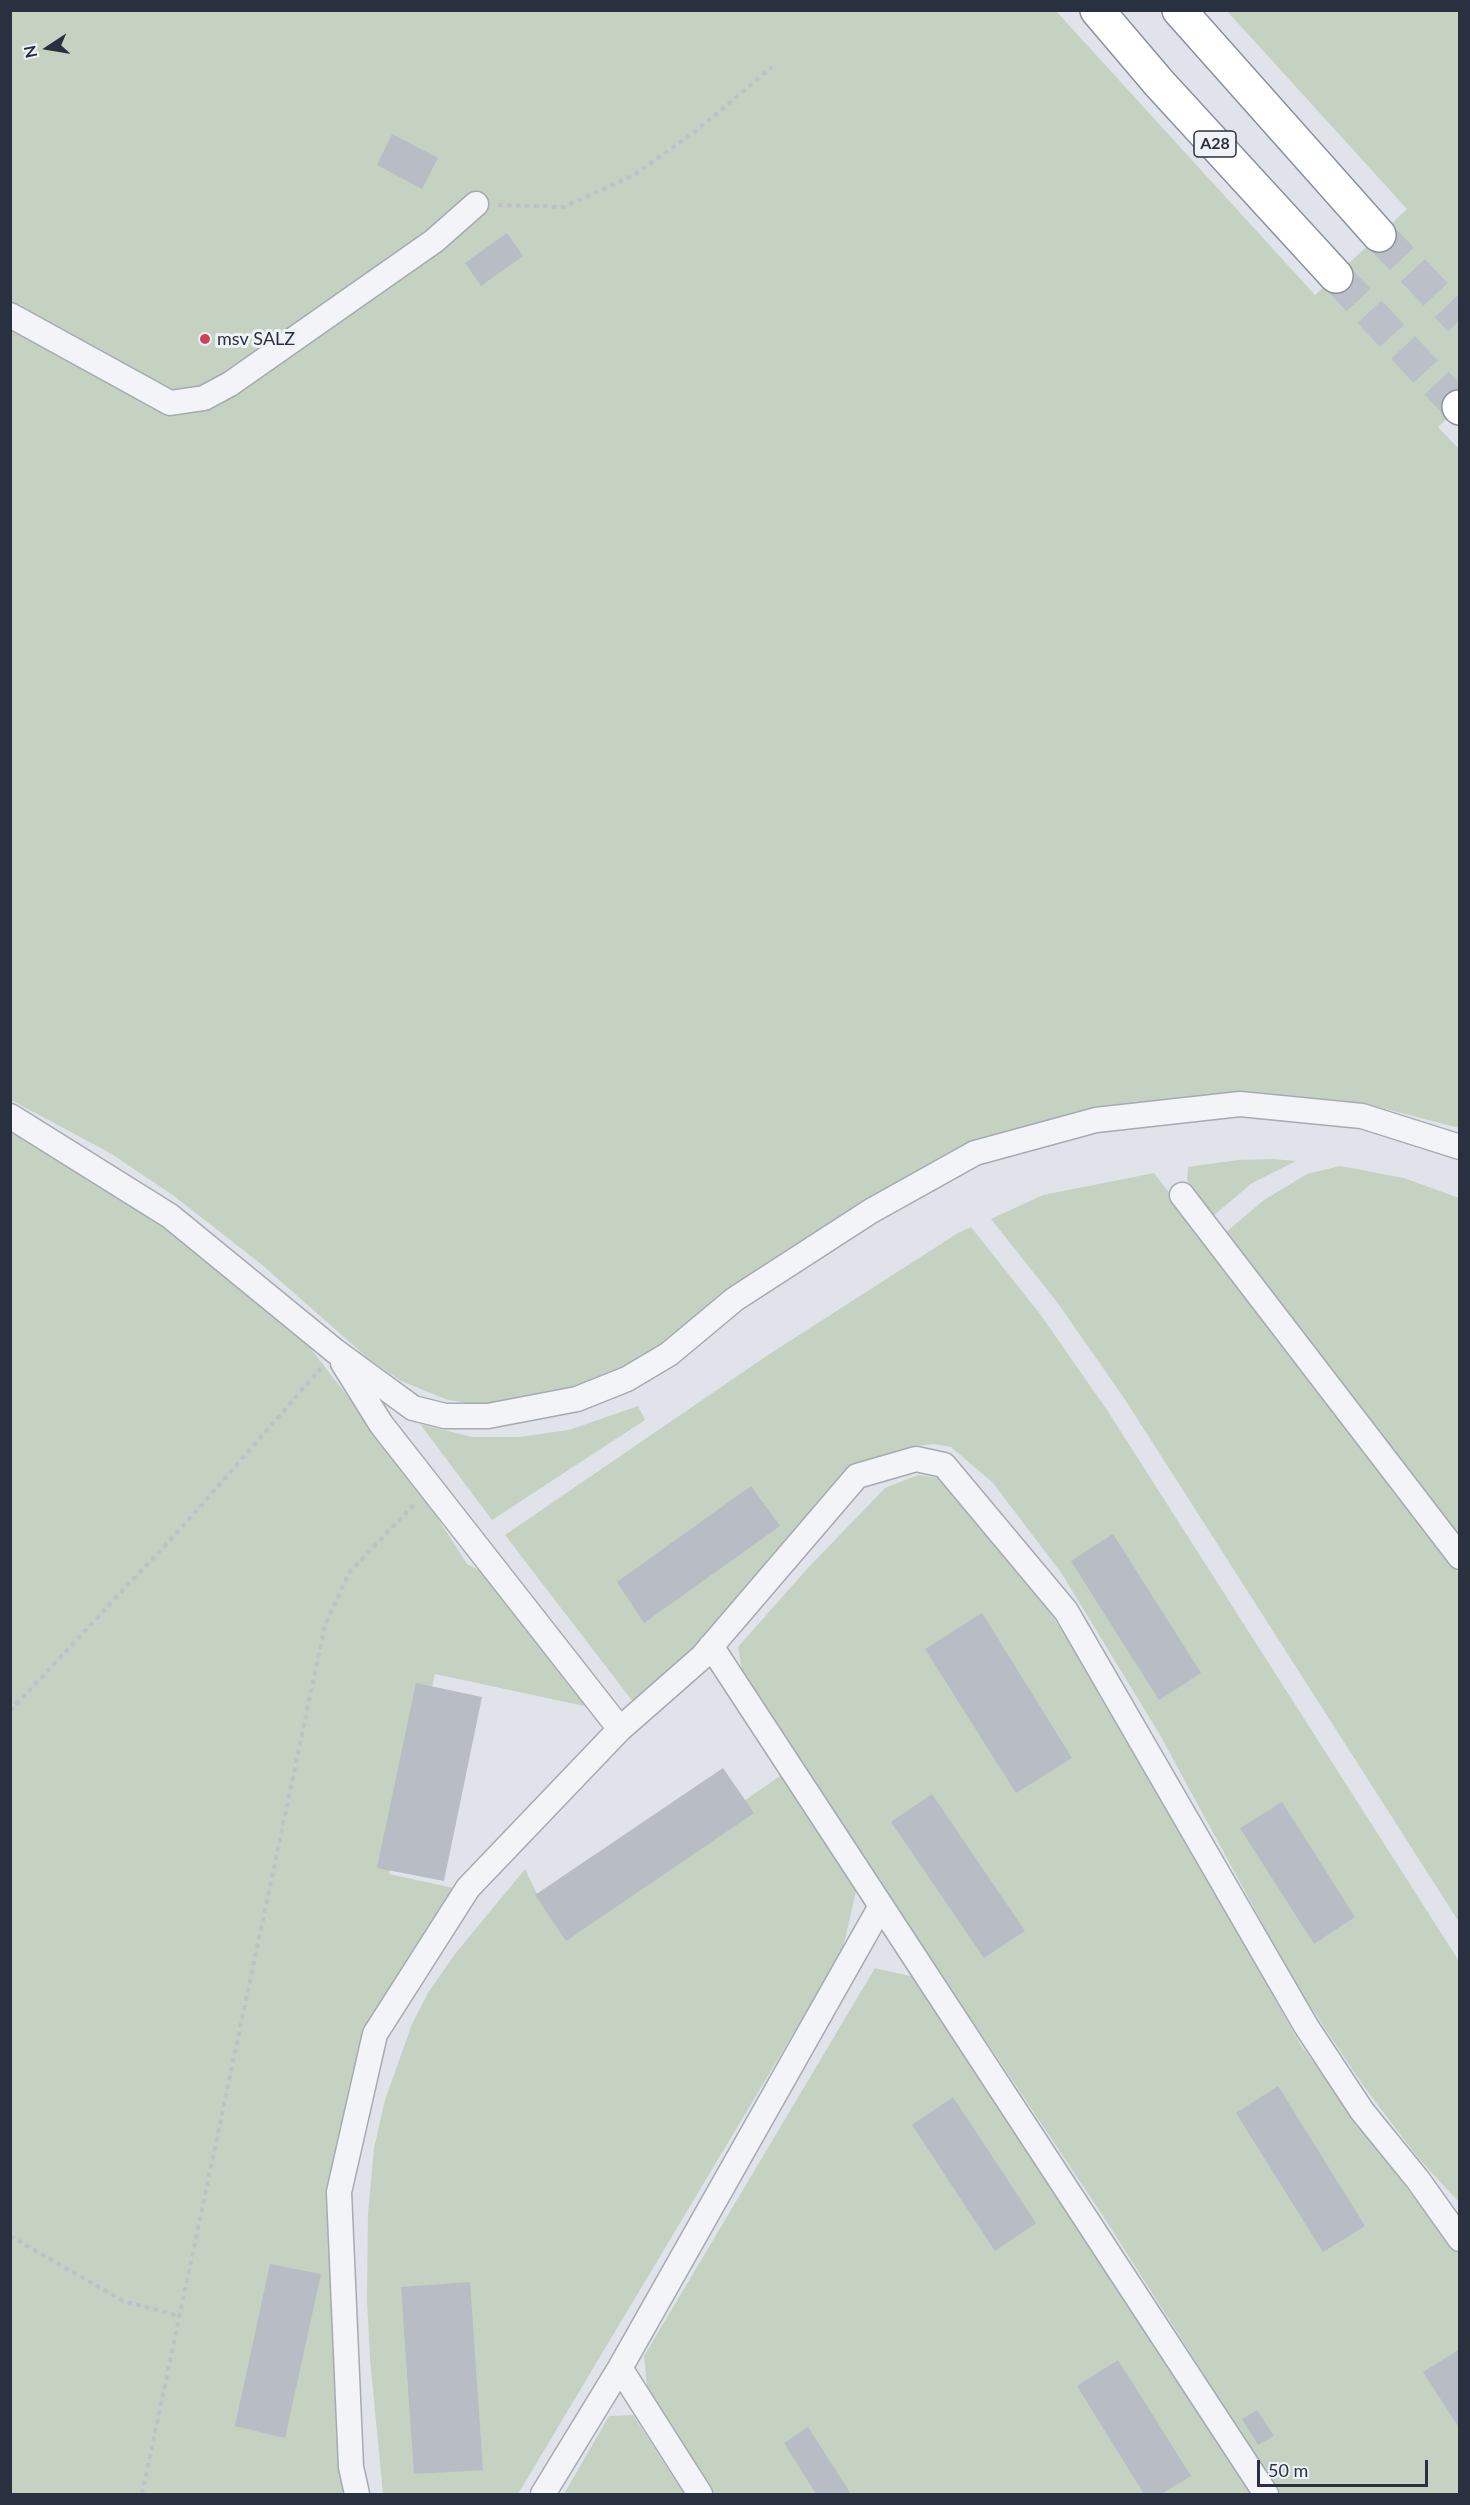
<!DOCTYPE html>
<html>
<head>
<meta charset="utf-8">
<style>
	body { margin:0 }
	#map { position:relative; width:1470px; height:2505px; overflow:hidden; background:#e0e3e9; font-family:Lato,sans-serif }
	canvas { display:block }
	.frame { position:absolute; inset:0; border:12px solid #293140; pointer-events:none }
	.north { position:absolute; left:18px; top:18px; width:60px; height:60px; -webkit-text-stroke:4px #eff2f6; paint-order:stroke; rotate:258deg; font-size:16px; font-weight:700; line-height:24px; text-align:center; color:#293140 }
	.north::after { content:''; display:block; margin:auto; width:21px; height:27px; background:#293140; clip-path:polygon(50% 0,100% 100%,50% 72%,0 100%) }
	.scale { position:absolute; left:1257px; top:2460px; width:171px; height:27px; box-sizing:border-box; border:3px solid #293140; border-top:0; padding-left:8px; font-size:18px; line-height:21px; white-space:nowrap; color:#293140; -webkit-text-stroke:4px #eff2f6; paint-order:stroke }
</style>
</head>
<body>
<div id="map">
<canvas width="1470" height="2505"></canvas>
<div class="frame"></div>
<div class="north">N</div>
<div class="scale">50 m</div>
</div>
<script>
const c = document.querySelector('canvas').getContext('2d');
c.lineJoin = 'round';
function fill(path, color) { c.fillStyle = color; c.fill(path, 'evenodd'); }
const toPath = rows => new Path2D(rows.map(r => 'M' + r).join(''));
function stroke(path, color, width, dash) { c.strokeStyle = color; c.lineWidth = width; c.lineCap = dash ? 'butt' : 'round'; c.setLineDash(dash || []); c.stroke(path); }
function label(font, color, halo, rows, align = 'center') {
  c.font = font + ' Lato,sans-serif'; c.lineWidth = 6; c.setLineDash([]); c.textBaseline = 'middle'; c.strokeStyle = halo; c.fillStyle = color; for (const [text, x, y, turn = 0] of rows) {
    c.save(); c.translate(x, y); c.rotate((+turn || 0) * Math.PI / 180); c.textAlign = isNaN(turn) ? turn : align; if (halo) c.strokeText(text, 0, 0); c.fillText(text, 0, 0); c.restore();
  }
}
fill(toPath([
	[10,11,1056,11,1315,295,1407,209,1227,11,1459,11,1459,407,1438,427,1460,450,1459,1128,1386,1109,1331,1101,1210,1096,1171,1099,1111,1108,1041,1122,975,1151,616,1379,497,1407,448,1400,401,1381,369,1359,261,1264,174,1196,110,1153,11,1100],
	[10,1132,129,1198,302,1337,421,1492,467,1564,479,1570,589,1707,435,1674,389,1874,467,1891,397,1994,348,2153,355,2494,11,2494],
	[1272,1159,1296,1161,1252,1183,1213,1216,1187,1180,1188,1167,1238,1160],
	[1340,1166,1404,1178,1459,1198,1459,1540,1226,1232,1264,1200,1307,1174],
	[1154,1173,1459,1574,1459,1922,1124,1398,1057,1302,991,1219,1043,1195],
	[971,1227,1040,1314,1107,1410,1459,1961,1459,2202,1418,2158,1365,2088,1297,1987,1160,1735,1062,1574,993,1483,951,1447,934,1444,916,1446,884,1458,637,1707,505,1535,768,1355,958,1233],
	[638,1406,645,1420,492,1520,420,1424,472,1437,519,1437,569,1430],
	[918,1475,940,1478,1013,1554,1123,1727,1300,2044,1411,2194,1459,2248,1459,2494,1280,2494,1105,2219,743,1677,738,1647,806,1570,885,1488],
	[783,1774,857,1887,842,1952,518,2494,383,2494,370,2359,367,2299,368,2213,374,2148,385,2100,412,2024,428,1993,455,1954,525,1869,536,1892,560,1927],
	[875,1968,918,1978,1256,2494,714,2494,647,2387,644,2356],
	[633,2415,684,2494,564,2494,609,2416]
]), '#c5d2c1');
fill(toPath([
	[392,134,438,158,422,189,377,165],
	[507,233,523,256,481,286,465,263],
	[751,1486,780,1526,644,1623,617,1582],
	[1113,1534,1201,1673,1159,1700,1071,1561],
	[982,1613,1072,1758,1016,1793,925,1649],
	[416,1683,482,1697,444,1881,377,1868],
	[723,1768,754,1813,566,1941,535,1895],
	[932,1794,1025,1931,984,1958,891,1822],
	[1282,1802,1355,1917,1314,1944,1240,1828],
	[1278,2086,1365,2226,1323,2252,1236,2113],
	[953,2097,1036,2223,995,2251,912,2125],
	[270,2264,321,2274,285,2438,235,2426],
	[470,2282,483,2470,414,2474,401,2287],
	[1460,2349,1460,2429,1423,2372],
	[1118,2360,1191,2476,1161,2494,1144,2494,1077,2386],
	[1257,2410,1274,2436,1258,2445,1242,2419],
	[808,2427,851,2494,816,2494,784,2443]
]), '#b7bcc5');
stroke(toPath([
	[1379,235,1460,320],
	[1336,276,1459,407]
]), '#bbbfc7', 33, [33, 16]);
const minor = toPath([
	[10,315,170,403,204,398,230,384,434,241,476,204],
	[10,1116,170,1216,335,1351,413,1408,445,1416,488,1416,577,1399,627,1379,669,1354,735,1299,871,1211,975,1153,1096,1120,1240,1104,1362,1116,1460,1147],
	[1182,1195,1460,1557],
	[343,1363,381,1424,620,1729],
	[711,1646,1266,2494],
	[620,2368,700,2494],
	[357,2494,351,2467,339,2192,375,2034,468,1888,620,1729,702,1657,857,1476,916,1459,944,1465,1066,1611,1306,2026,1362,2111,1418,2180,1460,2239],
	[543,2494,620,2368,881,1906]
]);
const highway = toPath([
	[1097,10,1159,83,1336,276],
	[1179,10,1379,235],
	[1459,407,1460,408]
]);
stroke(minor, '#a5aab3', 27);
stroke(highway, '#87919f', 36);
stroke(toPath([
	[498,205,564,207,634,175,696,131,772,67],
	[10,1711,186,1523,321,1368],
	[10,2236,123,2301,179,2316],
	[142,2494,325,1625,349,1573,416,1502]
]), '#bec1c7', 4, [4.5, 4.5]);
stroke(minor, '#f2f4f7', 24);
stroke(highway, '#fff', 33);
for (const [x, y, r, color] of [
	[205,339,6,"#cc465a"]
]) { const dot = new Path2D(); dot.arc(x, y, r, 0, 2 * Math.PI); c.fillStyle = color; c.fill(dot); stroke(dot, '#eff2f6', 2); }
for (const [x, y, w] of [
	[1215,144,42]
]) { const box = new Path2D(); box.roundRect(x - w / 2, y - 13, w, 26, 4.5); c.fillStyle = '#eff2f6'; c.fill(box); stroke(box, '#293140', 1.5); }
label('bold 16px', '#293140', null, [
	["A28",1215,144]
]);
label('18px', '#293140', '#eff2f6', [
	["msv SALZ",217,339]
], 'left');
</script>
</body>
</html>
